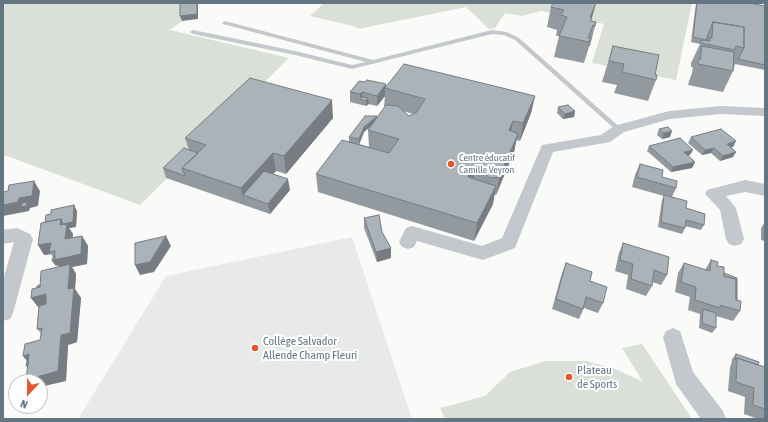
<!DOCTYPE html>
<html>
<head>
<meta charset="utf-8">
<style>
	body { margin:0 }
	#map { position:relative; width:768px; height:422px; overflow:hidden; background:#fafaf8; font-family:"Asap Condensed",sans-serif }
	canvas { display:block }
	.frame { position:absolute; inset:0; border:4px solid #657683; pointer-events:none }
	.north { position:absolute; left:8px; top:374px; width:40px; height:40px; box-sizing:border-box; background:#fff; border:1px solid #c1c8cd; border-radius:50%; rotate:202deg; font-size:11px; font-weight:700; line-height:16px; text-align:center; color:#657683 }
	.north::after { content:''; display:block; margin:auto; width:14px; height:18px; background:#e4572e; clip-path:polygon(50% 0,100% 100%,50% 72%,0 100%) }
</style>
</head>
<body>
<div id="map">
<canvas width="768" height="422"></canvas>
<div class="frame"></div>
<div class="north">N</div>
</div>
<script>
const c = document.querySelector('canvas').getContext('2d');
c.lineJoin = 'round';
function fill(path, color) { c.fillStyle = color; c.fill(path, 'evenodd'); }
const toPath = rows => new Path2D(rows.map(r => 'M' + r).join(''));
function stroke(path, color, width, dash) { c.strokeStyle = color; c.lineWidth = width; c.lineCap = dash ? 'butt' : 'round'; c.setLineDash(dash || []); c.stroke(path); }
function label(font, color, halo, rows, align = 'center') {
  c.font = font + ' "Asap Condensed",sans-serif'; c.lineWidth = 4; c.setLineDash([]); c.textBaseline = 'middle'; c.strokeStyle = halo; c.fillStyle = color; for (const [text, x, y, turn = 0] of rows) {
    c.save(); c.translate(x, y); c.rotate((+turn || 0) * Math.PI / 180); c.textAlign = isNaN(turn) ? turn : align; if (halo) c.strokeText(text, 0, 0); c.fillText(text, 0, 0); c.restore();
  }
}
fill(toPath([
	[352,237,412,419,78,419,166,276]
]), '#e8e9e9');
fill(toPath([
	[3,3,181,3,182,21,170,30,289,58,140,205,7,156,3,157],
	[324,3,692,3,676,80,592,63,604,24,541,11,522,16,505,13,495,28,489,29,466,7,358,29,353,26,310,16],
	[642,344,692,419,445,419,440,408,485,396,510,372,545,361,586,361,613,368,643,382,622,348]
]), '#dadfd7');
fill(toPath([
	[225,21,373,60,492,30,507,32,519,38,622,129,621,131,617,131,515,40,504,35,492,34,352,69,295,55,193,34,190,32,193,30,295,51,352,65,366,62,223,24,222,23,225,21]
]), '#c3c8cc');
fill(toPath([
	[721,106,765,108,765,116,721,114,670,119,624,132,610,142,553,152,515,248,483,260,417,241,414,247,408,249,402,247,399,242,406,228,412,226,482,246,502,238,542,145,601,135,614,126,669,111,721,106],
	[745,180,765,184,765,196,745,192,726,196,736,208,744,239,741,244,735,246,729,244,726,239,720,210,705,194,707,190,745,180],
	[17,228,30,234,33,239,13,313,10,319,3,321,3,280,14,242,3,244,3,230,17,228],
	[673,328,680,331,693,372,723,411,726,419,701,419,676,384,663,337,666,331,673,328]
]), '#c3c8cc');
fill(toPath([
	[596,3,591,21,596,22,590,46,589,46,584,63,554,57,559,36,556,36,557,30,547,27,551,7],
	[696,3,749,3,765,6,765,70,735,64,734,68,733,71,723,92,688,85,689,81,692,73,693,67,691,67,691,63,700,44,691,42],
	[613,46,655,75,656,80,648,101,614,93,617,85,602,82],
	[386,87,535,96,531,113,520,141,516,140,514,152,496,195,494,195,493,204,474,241,318,192,316,174,349,142,349,137,377,116,377,118,386,106,384,106,385,96,377,106,368,104,366,106,350,102,350,92],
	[403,111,413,114,409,116],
	[371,126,368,130,369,147,359,144,364,132],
	[558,107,575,111,574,117,563,119,557,113],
	[333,118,286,174,276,171,273,174,290,190,270,214,166,178,163,168,189,150,185,138],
	[659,129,670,137,662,139,657,135],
	[691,137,733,147,731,147,736,152,733,157,720,161,711,153,702,155,688,143],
	[649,146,690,155,688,156,695,162,692,168,671,172,647,151],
	[640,164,662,177,676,188,672,197,686,208,704,225,701,230,685,226,685,228,682,234,658,227,662,200,664,196,632,187,635,175],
	[77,211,76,227,69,228,73,234,72,238,82,236,88,246,87,264,72,267,76,274,75,289,81,298,77,342,68,345,66,381,40,340,41,333,37,329,39,308,31,298,40,285,59,267,58,265,56,266,53,257,51,254,44,255,45,222],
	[364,218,382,232,391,258,377,262,364,228],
	[765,222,765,241,761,240,761,228],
	[623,243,667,275,661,285,652,282,652,286,646,296,626,289,628,275,615,271,619,253],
	[711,260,724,273,737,300,740,311,733,321,716,316,716,328,712,333,699,328,700,314,688,310,690,297,675,292,678,273,684,263,705,270],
	[566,263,590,281,603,303,598,313,584,308,579,319,552,309,562,273],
	[736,354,758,365,765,367,765,419,758,419,744,414,745,397,728,391,730,367,731,365,732,359]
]), '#929a9f');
fill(toPath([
	[197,3,198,3,198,19,182,21,180,16],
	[596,3,586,38,585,41,588,29,590,17],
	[591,38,585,59,584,63,589,42],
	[386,84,386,89,385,88,385,96,377,106,377,96],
	[362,92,362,100,360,99,360,94],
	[535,96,531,113,520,141,523,123],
	[368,98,369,104,366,106,366,101],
	[332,100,333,118,286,174,284,156],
	[575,111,574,117,563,119,565,114],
	[377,116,377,121,364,132,359,145,359,139,364,127],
	[513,121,510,139,509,130],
	[672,131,670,137,662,139,664,133],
	[518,134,514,152,496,195,499,177],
	[736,141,733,147,724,149,727,144],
	[714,148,711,153,702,155,705,150],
	[693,150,690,155,681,157,684,152],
	[736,152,733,157,720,161,723,156],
	[273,153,276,171,252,199,243,195,245,206,241,188],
	[695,162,692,168,671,172,673,167],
	[475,166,473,184,468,177,470,168],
	[288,179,290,190,270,214,268,204],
	[34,181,40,191,38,206,30,208,29,211,3,216,3,217,3,205,19,198],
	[496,186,493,204,474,241,477,223],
	[74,205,77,211,76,227,69,228,73,234,71,250,47,233,61,219],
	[82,236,88,246,87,264,72,267,76,274,75,289,81,298,77,342,68,345,66,381,40,387,40,382,28,382,26,380,61,335,68,289,61,270,58,265,56,266,52,261],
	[166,236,171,246,154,272,140,275,135,265],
	[51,243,55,251,49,252,51,254,44,255,38,245],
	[391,248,391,258,377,262,376,252],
	[43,285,48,305,39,308,31,298],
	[29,354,37,364,37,369,30,370,26,366,30,365,23,356]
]), '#777d82');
const building = toPath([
	[180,3,197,3,197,14,180,16,180,3],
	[553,3,596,3,590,17,592,18,590,21,596,22,595,26,593,25,588,38,591,38,589,42,559,36,567,17,561,15,564,10,551,7,553,3],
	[697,3,749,3,765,6,765,65,738,59,744,48,744,27,713,22,706,40,693,37,697,3],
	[713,22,744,27,744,48,736,46,735,50,701,43,701,40,710,41,709,38,712,38,713,22],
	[613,46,659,55,655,75,657,75,656,80,622,72,624,64,609,61,613,46],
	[702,46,734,52,733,71,698,64,698,60,700,60,702,46],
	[404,64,535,96,523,123,513,121,509,130,518,134,499,177,490,178,475,166,470,168,468,177,496,186,477,223,316,174,342,140,389,153,399,139,368,130,386,105,398,106,409,116,417,112,425,99,385,88,404,64],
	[250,78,332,100,284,156,273,153,241,188,182,168,206,145,185,138,250,78],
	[367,80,386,84,377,96,362,92,360,94,350,92,359,81,365,82,367,80],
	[362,97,368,98,366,101,360,99,362,97],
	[568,105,575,111,565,114,558,107,568,105],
	[365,116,377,116,364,127,359,139,349,137,365,116],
	[668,127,672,131,664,133,659,129,668,127],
	[721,129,736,141,727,144,736,152,723,156,714,148,705,150,691,137,721,129],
	[680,138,693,150,684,152,695,162,673,167,649,146,680,138],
	[184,148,198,153,182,168,185,176,163,168,184,148],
	[640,164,663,170,662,177,677,181,676,188,637,177,640,164],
	[264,171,288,179,268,204,243,195,264,171],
	[34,181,32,196,19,198,18,202,3,205,3,192,8,191,9,185,34,181],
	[664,195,687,201,686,208,705,214,704,225,686,220,685,228,661,222,664,195],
	[27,202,26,206,21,207,22,203,27,202],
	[74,205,73,222,63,224,61,219,45,222,46,215,51,214,51,210,74,205],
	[379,215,382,232,391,248,376,252,364,218,379,215],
	[61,219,60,225,67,224,65,239,82,236,81,254,54,260,55,251,49,252,51,243,38,245,41,223,61,219],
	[166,236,150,262,135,265,135,243,166,236],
	[623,243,669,257,667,275,654,270,652,286,631,279,633,264,620,260,623,243],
	[55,256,55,260,52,261,53,257,55,256],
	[711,260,718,262,717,266,724,267,724,276,736,279,736,300,741,301,740,311,720,305,720,308,695,300,696,287,681,282,684,263,710,271,711,260],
	[566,263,592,272,590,281,607,287,603,303,586,297,583,309,556,299,566,263],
	[70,264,68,289,74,288,70,333,61,335,58,371,26,380,29,354,23,356,25,344,40,340,42,328,37,329,39,306,46,304,46,294,31,298,32,289,40,287,41,271,70,264],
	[724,273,737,278,737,300,736,300,736,279,724,276,724,273],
	[40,285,40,287,37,288,37,286,40,285],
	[703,309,716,313,716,328,702,323,703,309],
	[736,354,759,362,758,365,737,358,735,360,736,354],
	[737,358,765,367,765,409,753,405,754,388,736,382,737,358],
	[28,360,28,365,26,366,27,361,28,360]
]);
fill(building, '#aab3b9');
stroke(building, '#777d82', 1);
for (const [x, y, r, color] of [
	[451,164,4,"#e4572e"],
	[255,348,4,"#e4572e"],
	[569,377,4,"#e4572e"]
]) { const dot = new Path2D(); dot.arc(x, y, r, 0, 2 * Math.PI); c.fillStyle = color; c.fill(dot); stroke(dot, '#fff', 1.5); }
label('10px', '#657683', '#fff', [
	["Centre éducatif",459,158],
	["Camille Veyron",459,170]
], 'left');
label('12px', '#657683', '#fff', [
	["Collège Salvador",263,341],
	["Allende Champ Fleuri",263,355],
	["Plateau",577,370],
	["de Sports",577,384]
], 'left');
</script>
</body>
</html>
